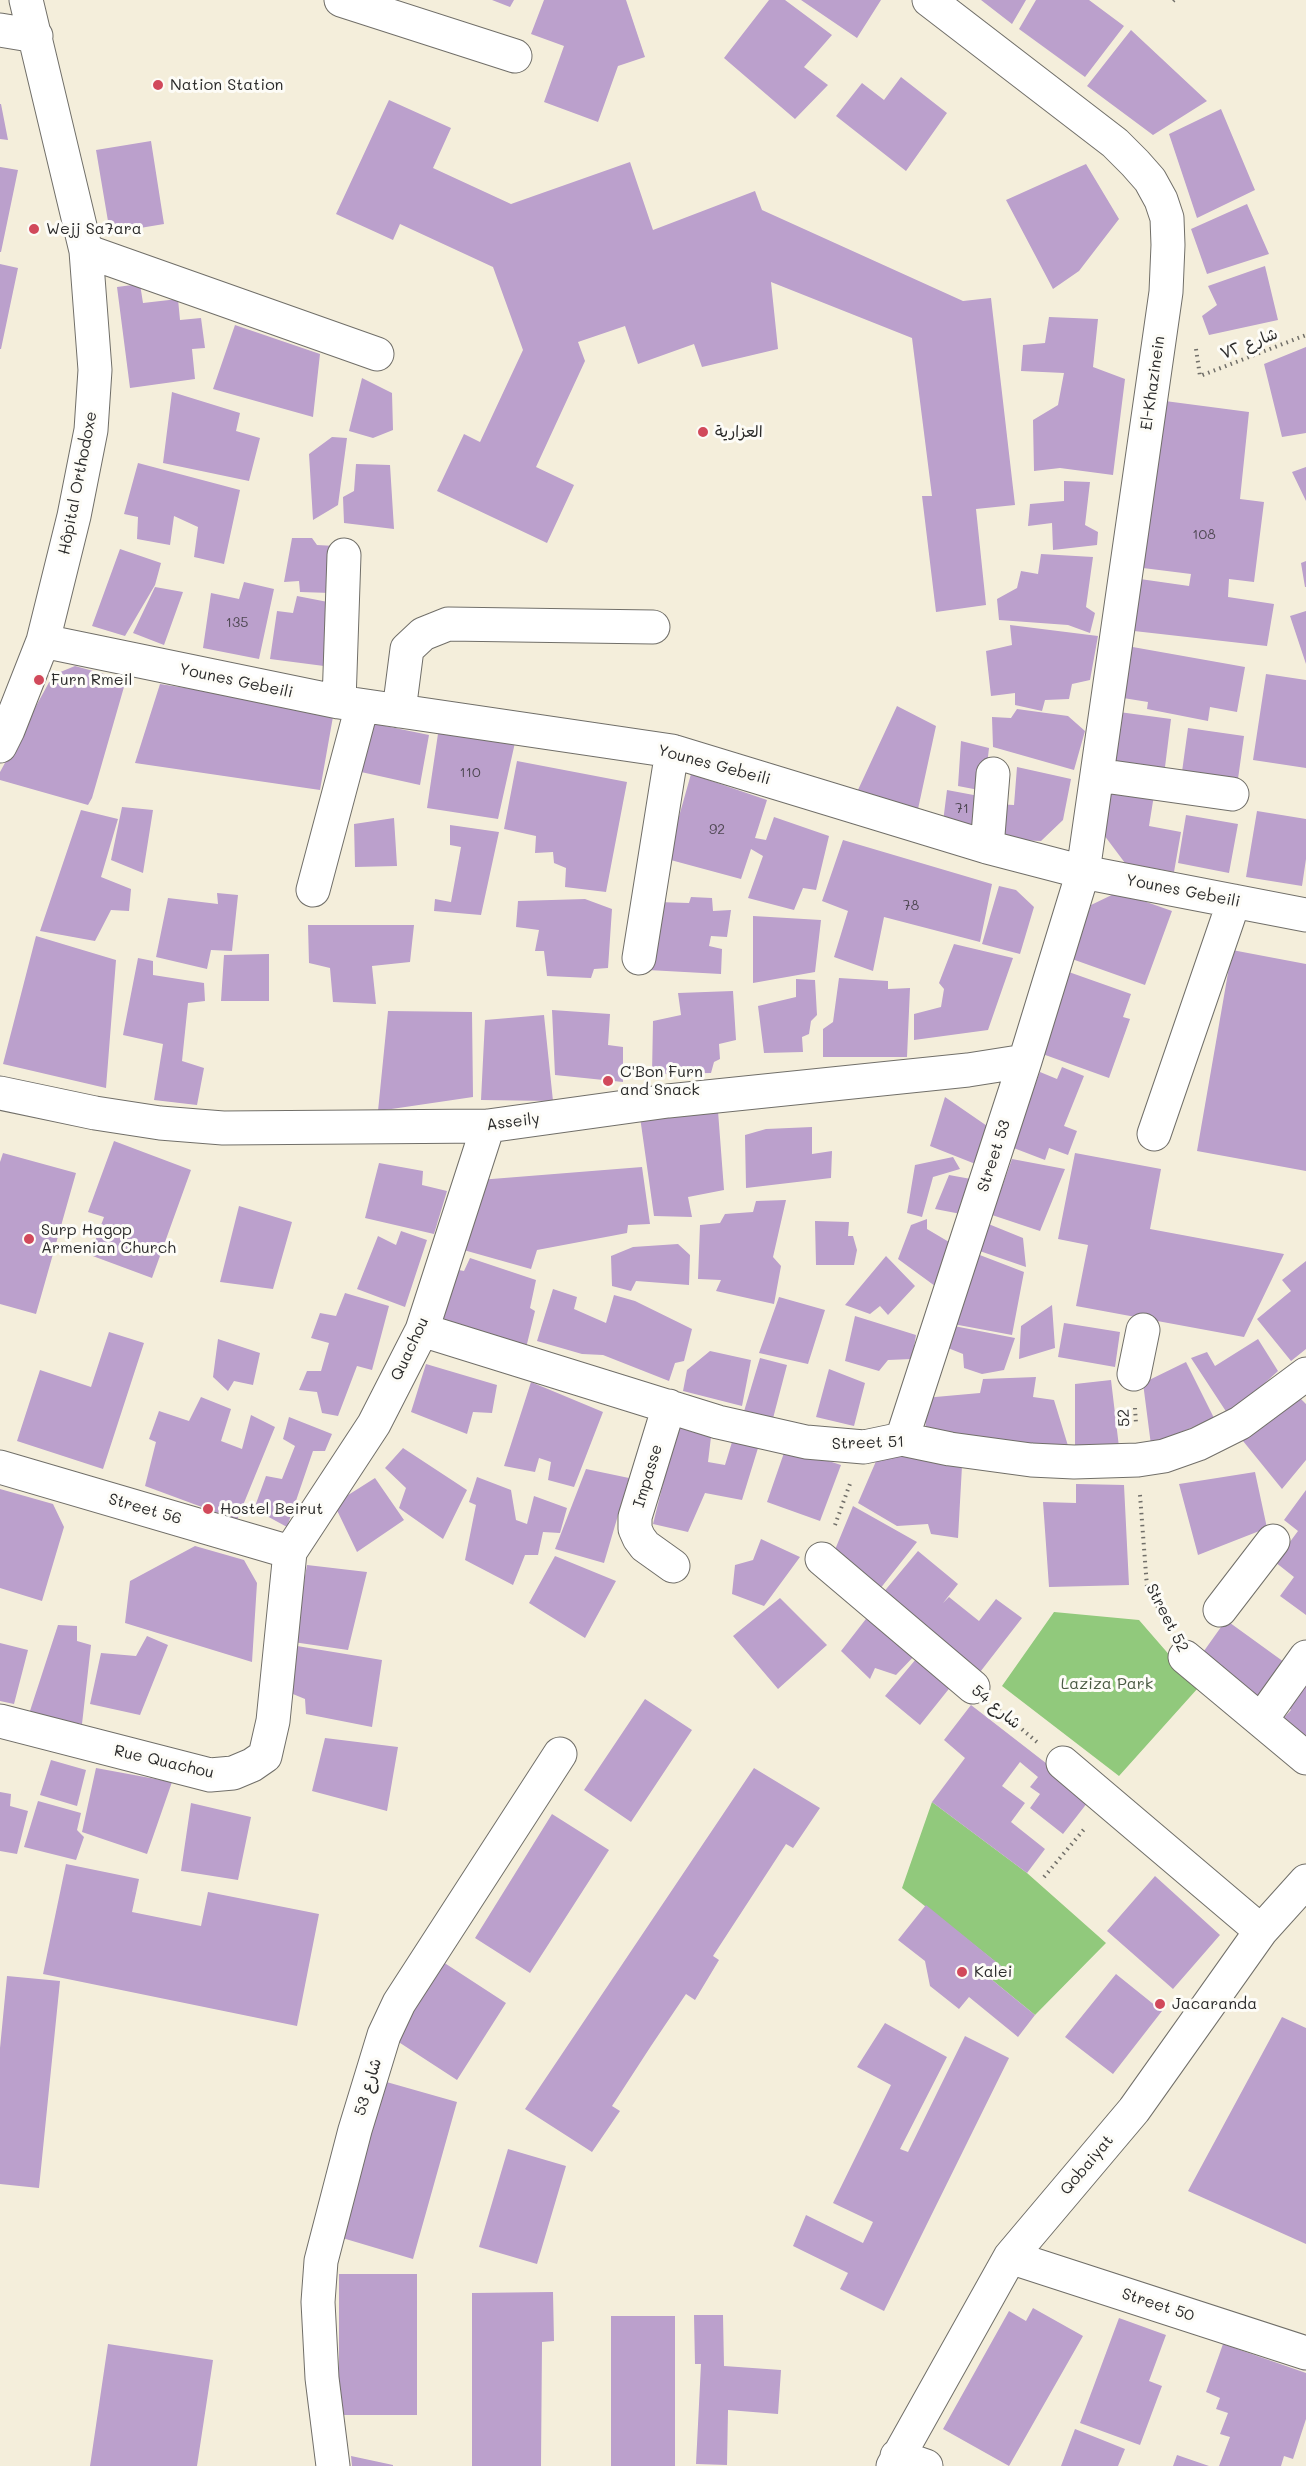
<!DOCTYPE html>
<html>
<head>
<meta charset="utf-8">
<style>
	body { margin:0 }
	canvas { display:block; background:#f4eedb }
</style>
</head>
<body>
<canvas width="1306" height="2466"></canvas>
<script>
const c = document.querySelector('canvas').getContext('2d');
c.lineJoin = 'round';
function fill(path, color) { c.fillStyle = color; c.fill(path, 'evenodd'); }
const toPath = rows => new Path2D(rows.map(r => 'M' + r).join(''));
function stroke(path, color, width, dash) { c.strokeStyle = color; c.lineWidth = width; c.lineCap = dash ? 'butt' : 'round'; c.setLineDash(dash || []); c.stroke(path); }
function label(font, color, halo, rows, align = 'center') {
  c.font = font + ' Mali,"Playpen Sans Arabic",sans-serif'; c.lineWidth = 6; c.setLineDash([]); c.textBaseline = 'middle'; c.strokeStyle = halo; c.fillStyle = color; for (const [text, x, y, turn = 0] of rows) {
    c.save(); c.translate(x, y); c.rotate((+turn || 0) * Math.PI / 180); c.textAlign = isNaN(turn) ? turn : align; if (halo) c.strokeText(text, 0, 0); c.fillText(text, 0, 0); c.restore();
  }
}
fill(toPath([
	[1054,1612,1139,1620,1198,1688,1119,1776,1002,1686],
	[932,1802,1027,1873,1106,1943,1035,2015,991,1979,1001,1966,902,1888]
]), '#91c97c');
fill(toPath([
	[492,0,514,0,510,7],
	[544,0,626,0,645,57,618,66,598,122,544,102,564,46,531,34],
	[769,0,785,0,832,35,804,67,828,85,795,119,724,58],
	[801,0,881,0,857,38],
	[981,0,1026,0,1012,24],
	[1036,0,1089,0,1124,26,1085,77,1019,29],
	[1131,30,1207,101,1153,135,1087,86],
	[901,77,947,113,906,171,836,116,862,83,884,100],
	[389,100,451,128,433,168,511,204,630,162,653,230,755,191,762,210,963,301,991,298,1015,505,976,509,986,605,936,612,922,496,932,496,912,338,771,282,778,349,702,367,694,344,638,364,625,326,578,342,585,361,536,467,574,485,547,543,437,491,464,434,480,442,523,350,493,267,400,224,393,240,336,214],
	[0,104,1,104,8,140,0,139],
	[1221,109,1255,190,1197,218,1169,134],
	[151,141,164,224,110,233,96,150],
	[1086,164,1119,219,1079,271,1053,289,1006,200],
	[0,167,18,170,1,252,0,252],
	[1247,204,1269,254,1207,274,1191,229],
	[0,264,18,268,1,349,0,349],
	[1265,266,1278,320,1209,335,1202,316,1217,305,1208,286],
	[140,284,143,303,178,299,180,320,201,318,205,348,192,349,195,379,130,388,117,287],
	[1049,317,1098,319,1093,367,1125,379,1113,475,1060,468,1034,471,1033,420,1058,405,1064,373,1021,371,1023,345,1045,343],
	[235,325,320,354,313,417,213,389],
	[1306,347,1306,433,1282,437,1264,364],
	[362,378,392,393,393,430,373,438,349,431],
	[172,392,240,413,236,431,260,438,249,481,163,463],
	[1165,401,1249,412,1240,499,1264,502,1254,582,1229,579,1228,597,1274,604,1267,646,1134,631,1140,579,1189,586,1191,574,1143,568],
	[332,437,347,438,338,505,313,520,309,454],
	[138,463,240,490,224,564,194,557,198,527,174,516,170,545,137,539,138,517,124,514],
	[356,464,390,465,394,529,344,523,343,497,354,491],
	[1306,467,1306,501,1292,472],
	[1064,481,1090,482,1085,525,1098,532,1097,545,1053,550,1052,523,1028,526,1030,504,1064,501],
	[292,538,312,538,317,545,335,546,331,593,300,592,299,581,284,582],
	[120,549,161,563,155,585,125,636,92,626],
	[1041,554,1093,557,1086,607,1095,613,1090,633,1068,625,999,620,997,599,1017,588,1021,571,1038,574],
	[1306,561,1306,587,1305,587,1301,563],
	[244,582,274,589,259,659,203,648,211,593,239,599],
	[155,587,183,592,164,645,133,633],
	[297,596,333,603,324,666,270,659,277,611,293,613],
	[1306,611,1306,664,1290,616],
	[1010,625,1098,636,1090,680,1072,684,1069,699,1045,700,1042,711,1015,705,1015,693,991,696,986,651,1012,645],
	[1127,646,1245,667,1237,712,1210,707,1208,721,1147,709,1148,702,1117,697],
	[75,666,126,680,92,798,88,805,0,780,0,772,53,675],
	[1266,674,1306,680,1306,768,1253,760],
	[160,684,334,711,320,790,135,763],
	[897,706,936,726,918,809,857,792],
	[1017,709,1068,716,1085,731,1074,770,993,747,992,717,1011,718],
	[1119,712,1171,719,1164,775,1112,768],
	[366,722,429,735,420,785,352,770],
	[439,727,516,738,498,819,427,808],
	[1188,728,1244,736,1237,786,1181,779],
	[961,741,989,748,984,791,958,786],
	[517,761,627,782,606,892,565,887,566,868,554,863,553,852,535,853,536,836,504,829],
	[1017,767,1071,779,1063,820,1041,841,1014,840,991,832,995,804,1014,805],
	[691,774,767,800,755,838,766,840,774,817,829,836,816,890,803,888,794,910,748,898,763,856,751,849,741,879,667,859],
	[1110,781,1155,789,1149,826,1181,832,1174,872,1125,863,1101,831],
	[947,790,979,796,979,832,943,822],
	[122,807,153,810,143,873,111,860],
	[81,810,118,819,101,877,131,889,129,911,111,910,95,941,40,931],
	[1257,811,1306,819,1306,859,1302,886,1246,877],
	[1186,815,1238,824,1229,873,1178,863],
	[394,818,397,866,355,867,354,824],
	[450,825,499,832,481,915,434,911,435,899,451,902,461,847,450,845],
	[843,840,992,884,980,942,884,917,873,971,834,957,848,911,822,901],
	[999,886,1016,890,1034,907,1020,954,982,944],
	[1118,892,1172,911,1145,985,1072,959,1091,905],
	[217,893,238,895,232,951,211,950,207,969,156,957,168,898,218,904],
	[691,897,712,898,713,911,731,910,727,937,711,936,709,946,722,949,721,974,648,970,657,902,689,903],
	[585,899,612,909,608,968,594,969,591,978,547,976,544,951,535,951,539,930,516,927,518,901],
	[753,916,821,920,815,972,753,983],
	[308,925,414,925,410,962,372,966,376,1004,333,1002,330,968,309,963],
	[36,936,116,960,106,1088,3,1064],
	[954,944,1013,958,988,1030,914,1040,914,1014,941,1007,944,989,939,983],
	[1232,950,1306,964,1306,1171,1197,1151],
	[269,954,269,1001,221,1001,224,955],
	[138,958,153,961,153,975,204,983,205,1001,188,1003,182,1061,204,1068,197,1105,154,1100,163,1044,123,1035],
	[1066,971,1131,994,1123,1017,1130,1019,1109,1078,1037,1052],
	[839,978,888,981,888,989,910,988,907,1057,823,1057,823,1029,833,1022],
	[796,979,815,980,817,1015,811,1021,809,1034,802,1037,803,1052,764,1053,758,1006,796,997],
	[733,991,736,1040,719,1044,720,1059,714,1062,711,1073,652,1074,653,1021,681,1015,678,993],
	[552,1010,610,1014,608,1045,623,1047,623,1082,555,1075],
	[388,1011,472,1012,473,1097,378,1111],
	[544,1015,553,1101,481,1100,485,1020],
	[1062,1067,1084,1076,1064,1126,1077,1131,1068,1155,1049,1148,1045,1160,1011,1147,1040,1072,1057,1079],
	[945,1097,990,1128,978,1165,930,1146],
	[718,1111,724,1190,688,1197,692,1217,654,1216,640,1117],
	[812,1127,812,1154,832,1151,831,1178,746,1188,745,1135,766,1129],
	[114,1141,191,1170,152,1278,90,1255,104,1217,88,1212],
	[3,1153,76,1173,36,1314,0,1304,0,1162],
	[1075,1153,1161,1169,1150,1229,1284,1254,1244,1337,1076,1306,1088,1245,1058,1239],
	[953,1157,960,1169,933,1177,922,1217,907,1213,915,1165],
	[1012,1159,1065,1169,1040,1231,992,1215],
	[379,1163,423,1171,422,1185,447,1191,434,1234,365,1218],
	[642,1167,650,1224,628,1225,627,1233,537,1250,531,1269,460,1249,479,1180],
	[949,1175,971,1179,961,1214,935,1209],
	[786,1200,773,1257,781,1266,774,1304,716,1291,721,1280,698,1279,700,1225,720,1223,725,1214,753,1212,756,1201],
	[239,1206,292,1222,273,1289,220,1282],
	[927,1219,927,1229,949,1242,935,1286,898,1259,911,1225],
	[815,1221,849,1222,848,1236,853,1236,857,1250,854,1265,816,1265],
	[986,1223,1023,1238,1026,1267,971,1248],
	[401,1231,427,1240,405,1307,357,1289,378,1236,396,1245],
	[678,1244,690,1255,689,1285,636,1281,631,1291,612,1286,611,1256,633,1247],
	[972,1252,1024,1272,1012,1335,953,1324],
	[886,1256,915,1286,888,1315,880,1306,870,1314,845,1305],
	[470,1258,536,1280,530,1308,535,1311,526,1348,434,1318,448,1268,464,1271],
	[1306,1261,1306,1349,1291,1361,1257,1319,1291,1291,1282,1280],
	[553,1289,577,1297,574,1309,606,1323,614,1295,635,1301,692,1329,684,1361,675,1363,669,1381,603,1355,582,1354,537,1341],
	[345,1293,389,1306,372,1370,357,1366,338,1416,322,1413,317,1392,299,1390,307,1371,321,1371,329,1343,311,1338,320,1313,336,1316],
	[779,1297,825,1310,808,1364,759,1353],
	[1052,1305,1055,1348,1019,1359,1021,1326],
	[855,1316,916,1335,912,1359,888,1360,879,1371,845,1361],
	[1064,1323,1120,1332,1115,1367,1058,1357],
	[954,1326,1015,1338,1004,1370,982,1374,964,1368,963,1354,948,1348],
	[109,1332,144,1343,103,1469,17,1441,40,1370,91,1387],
	[218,1339,260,1353,253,1385,234,1381,228,1391,213,1377],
	[1258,1339,1278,1371,1229,1416,1191,1358,1207,1352,1215,1366],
	[710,1351,751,1360,742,1406,683,1391,687,1370],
	[760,1358,787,1365,771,1426,742,1418],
	[1186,1362,1214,1418,1151,1445,1143,1383],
	[426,1364,497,1385,492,1413,473,1412,467,1434,411,1412],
	[829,1369,865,1383,854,1426,816,1417],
	[1036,1377,1033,1397,1054,1400,1069,1449,926,1430,924,1398,980,1393,983,1379],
	[1111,1380,1119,1447,1075,1446,1075,1384],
	[531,1382,603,1412,574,1487,548,1480,551,1462,539,1458,535,1472,504,1466],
	[1297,1395,1306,1404,1306,1460,1282,1489,1243,1441],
	[201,1397,231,1409,221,1441,242,1449,251,1415,275,1427,237,1520,145,1486,156,1442,149,1439,159,1411,189,1421],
	[289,1417,332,1434,325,1451,313,1451,287,1527,254,1509,266,1476,282,1479,295,1446,283,1439],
	[678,1424,711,1437,708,1462,725,1465,732,1442,758,1448,742,1500,705,1493,688,1532,653,1524],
	[786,1447,841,1465,820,1521,767,1502],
	[403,1448,467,1490,443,1539,399,1508,406,1488,385,1468],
	[880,1452,962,1466,958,1538,931,1534,928,1524,897,1526,858,1503],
	[586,1469,629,1478,604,1563,555,1549],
	[1255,1472,1267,1528,1198,1555,1179,1484],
	[477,1477,511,1490,516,1520,527,1524,534,1496,567,1508,560,1533,543,1532,538,1555,525,1555,513,1585,465,1560,476,1505,469,1502],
	[375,1478,404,1520,357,1552,334,1504],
	[1076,1484,1124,1485,1129,1585,1049,1587,1043,1502,1076,1503],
	[0,1489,53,1504,64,1527,42,1601,0,1588],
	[1306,1490,1306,1615,1280,1596,1294,1577,1275,1562,1298,1531,1284,1520],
	[853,1506,917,1542,876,1594,832,1557],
	[761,1539,800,1557,764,1606,732,1594,735,1565,753,1560],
	[195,1546,244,1560,257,1583,252,1662,125,1623,130,1581],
	[918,1551,958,1584,943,1603,949,1597,979,1621,996,1599,1022,1618,977,1676,877,1600],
	[555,1556,616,1581,585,1638,529,1603],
	[307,1565,367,1572,348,1650,293,1642],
	[780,1598,827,1645,778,1689,733,1636],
	[869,1615,918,1652,896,1675,875,1668,870,1679,841,1651],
	[1226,1620,1284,1662,1257,1700,1199,1658],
	[58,1625,77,1626,77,1641,91,1645,82,1724,29,1714],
	[147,1636,168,1645,140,1715,90,1704,101,1653,136,1656],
	[0,1643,28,1650,14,1704,0,1701],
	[297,1646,382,1660,372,1727,306,1714,305,1699,288,1692],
	[916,1659,952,1685,920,1725,885,1696],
	[1306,1677,1306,1747,1280,1722,1291,1710,1283,1701],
	[645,1699,692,1730,631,1822,584,1790],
	[971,1705,1091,1798,1063,1834,1030,1808,1040,1794,1030,1787,1038,1777,1020,1762,1002,1786,1025,1803,1011,1822,1045,1849,1027,1873,932,1802,965,1758,944,1740],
	[325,1738,398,1747,387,1811,312,1791],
	[51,1760,86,1770,77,1806,40,1795],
	[96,1768,172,1782,147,1854,82,1832],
	[754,1768,820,1808,793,1848,786,1844,713,1956,719,1960,695,2000,686,1994,651,2046,612,2106,620,2111,592,2152,525,2109],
	[0,1792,11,1794,10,1806,28,1811,17,1854,0,1851],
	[38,1801,81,1813,77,1830,84,1837,76,1860,24,1847],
	[191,1803,251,1817,238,1880,181,1871],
	[552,1814,609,1850,530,1973,475,1938],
	[66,1864,139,1879,132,1912,201,1926,208,1892,319,1914,297,2026,43,1974],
	[1155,1876,1220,1935,1173,1989,1107,1931],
	[926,1905,1001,1966,991,1979,1035,2015,1018,2037,969,1997,959,2009,930,1986,925,1961,898,1940],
	[443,1962,506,2003,457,2080,394,2039],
	[1116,1974,1162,2011,1113,2074,1065,2037],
	[7,1976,60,1981,39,2188,0,2184,0,2048],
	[1282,2017,1306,2028,1306,2244,1188,2191],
	[885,2023,947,2057,900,2149,908,2152,965,2036,1009,2058,884,2311,840,2289,848,2273,793,2246,806,2215,863,2243,873,2222,833,2203,891,2085,857,2067],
	[383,2081,457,2102,413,2259,339,2237],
	[508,2149,566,2166,537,2264,479,2247],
	[339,2274,417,2274,417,2415,339,2415],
	[553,2292,554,2341,542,2342,541,2466,472,2466,472,2293],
	[1033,2308,1083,2336,1009,2466,943,2429,1009,2311,1026,2321],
	[694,2315,723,2315,724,2366,781,2370,778,2414,728,2410,727,2465,696,2464,701,2364,695,2364],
	[611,2316,675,2316,675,2466,611,2466],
	[1119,2318,1166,2335,1149,2381,1162,2386,1140,2445,1080,2423],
	[108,2344,213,2360,197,2466,90,2466],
	[1223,2344,1306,2373,1306,2419,1293,2459,1284,2456,1281,2466,1219,2466,1230,2437,1220,2434,1228,2413,1216,2409,1220,2398,1206,2392],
	[1075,2429,1125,2449,1118,2466,1061,2466],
	[1177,2455,1209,2466,1173,2466],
	[351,2456,393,2465,393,2466,352,2466]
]), '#bba0cc');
const minor = toPath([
	[341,0,515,56],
	[0,30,36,36],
	[86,251,377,354],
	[43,641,339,702,672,751,987,847,1083,872,1306,915],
	[339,702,344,555],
	[399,711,407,649,423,634,448,624,653,627],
	[0,746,8,730,43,641,74,516,91,430,95,370,86,251,26,0],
	[1097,775,1232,794],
	[987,847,993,774],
	[313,890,362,706],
	[639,958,672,751],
	[0,1093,95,1113,160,1123,223,1128,488,1126,668,1101,968,1070,1025,1061],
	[1154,1134,1234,901],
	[422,1330,718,1422,806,1442,864,1447,902,1439,950,1449,1031,1460,1074,1462,1138,1460,1164,1456,1198,1444,1240,1423,1306,1374],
	[1134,1374,1143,1330],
	[669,1406,635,1517,635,1529,639,1538,645,1546,673,1566],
	[902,1439,1025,1061,1083,872,1166,292,1168,245,1167,218,1161,200,1150,180,1135,163,1115,143,929,0],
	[0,1467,290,1552],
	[822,1559,973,1687],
	[1220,1610,1273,1541],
	[1185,1657,1306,1758],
	[1261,1720,1306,1657],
	[0,1721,210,1775,233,1773,252,1765,265,1756,273,1721,290,1552,374,1424,422,1330,488,1126],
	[1063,1763,1261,1931],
	[1010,2257,1306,2353],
	[897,2456,926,2466],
	[333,2466,322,2378,318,2302,321,2261,355,2130,384,2035,399,2003,560,1754],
	[893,2466,1010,2257,1134,2110,1261,1931,1306,1881]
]);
stroke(minor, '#716f69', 35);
stroke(toPath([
	[1173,1,1174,0],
	[1196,349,1200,376,1306,335],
	[1135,1408,1136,1424],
	[1140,1495,1147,1587,1168,1626],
	[835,1525,851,1481],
	[999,1710,1037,1742],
	[1044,1877,1086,1827]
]), '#716f69', 4, [1.5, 4.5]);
stroke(minor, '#fff', 33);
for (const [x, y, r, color] of [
	[158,85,6,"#d1495b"],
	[34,229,6,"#d1495b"],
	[703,432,6,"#d1495b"],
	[39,680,6,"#d1495b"],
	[608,1081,6,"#d1495b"],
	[29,1239,6,"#d1495b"],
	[208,1509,6,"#d1495b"],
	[962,1972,6,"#d1495b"],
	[1160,2004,6,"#d1495b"]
]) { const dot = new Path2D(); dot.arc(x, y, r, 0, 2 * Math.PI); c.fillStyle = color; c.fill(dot); stroke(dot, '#fdfcf7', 2); }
label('14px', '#4f4853', null, [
	["108",1204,535],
	["135",237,623],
	["110",470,773],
	["71",962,809],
	["92",717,830],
	["78",911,906]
]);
label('16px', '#2b2b2b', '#fdfcf7', [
	["Nation Station",170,85],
	["Wejj Sa7ara",46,229],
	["العزارية",715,432],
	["Furn Rmeil",51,680],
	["C'Bon Furn",620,1072],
	["and Snack",620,1090],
	["Surp Hagop",41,1230],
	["Armenian Church",41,1248],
	["Hostel Beirut",220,1509],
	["Kalei",974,1972],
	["Jacaranda",1172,2004]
], 'left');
label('16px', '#2b2b2b', '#fdfcf7', [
	["شارع ٧٢",1249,344,-21],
	["El-Khazinein",1153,383,-82],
	["Hôpital Orthodoxe",78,483,-79],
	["Younes Gebeili",236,681,12],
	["Younes Gebeili",714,765,15],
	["Younes Gebeili",1183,891,11],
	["Asseily",513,1122,-7],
	["Street 53",994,1156,-72],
	["Quachou",410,1349,-65],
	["52",1124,1418,-93],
	["Street 51",868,1443,-2],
	["Impasse",648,1476,-73],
	["Street 56",145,1509,16],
	["Street 52",1167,1618,63],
	["شارع 54",996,1707,40],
	["Rue Quachou",164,1762,13],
	["شارع 53",368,2087,-73],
	["Qobaiyat",1087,2165,-50],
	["Street 50",1158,2305,18]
]);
label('16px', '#4a5a43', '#fdfcf7', [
	["Laziza Park",1107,1684]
]);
</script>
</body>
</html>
